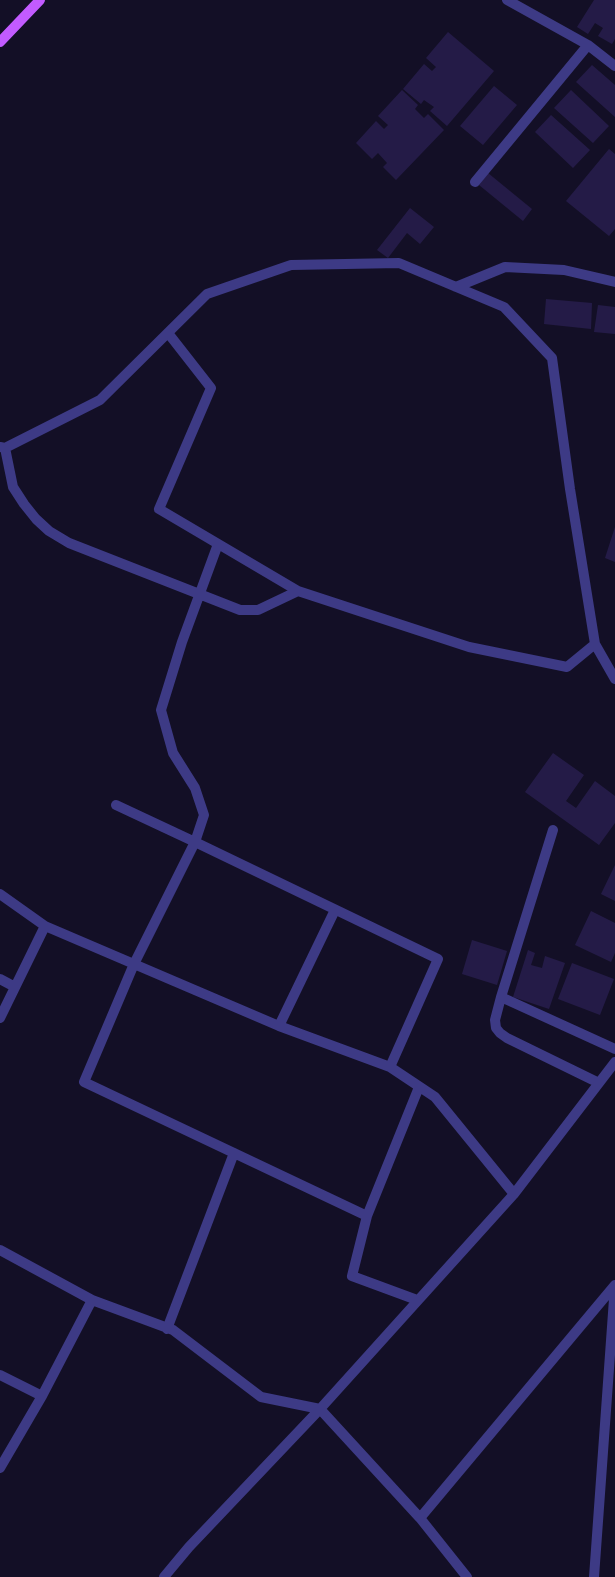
<!DOCTYPE html>
<html>
<head>
<meta charset="utf-8">
<style>
	body { margin:0 }
	canvas { display:block; background:#130f26 }
</style>
</head>
<body>
<canvas width="615" height="1577"></canvas>
<script>
const c = document.querySelector('canvas').getContext('2d');
c.lineJoin = 'round';
function fill(path, color) { c.fillStyle = color; c.fill(path, 'evenodd'); }
const toPath = rows => new Path2D(rows.map(r => 'M' + r).join(''));
function stroke(path, color, width, dash) { c.strokeStyle = color; c.lineWidth = width; c.lineCap = dash ? 'butt' : 'round'; c.setLineDash(dash || []); c.stroke(path); }
fill(toPath([
	[594,0,615,0,615,39,612,44,598,36,603,28,595,23,588,34,577,27],
	[448,32,494,71,447,126,430,111,434,107,424,100,421,104,403,89,424,64,432,71,436,67,426,58],
	[592,65,615,85,615,117,576,82],
	[494,86,517,105,483,145,460,126],
	[402,90,418,105,415,109,424,118,428,114,444,130,396,180,383,167,387,163,378,153,372,159,356,143,376,121,384,129,388,125,378,116],
	[571,90,609,126,593,143,554,108],
	[551,115,590,150,573,168,535,132],
	[609,149,615,154,615,229,609,236,566,201],
	[488,173,532,209,523,221,479,185],
	[410,208,434,227,420,244,407,233,388,258,377,250],
	[546,299,592,303,591,329,544,324],
	[598,305,615,307,615,334,594,332],
	[615,527,615,562,605,558],
	[553,753,584,775,566,801,576,808,595,781,615,796,615,823,599,845,525,792],
	[615,865,615,901,601,894],
	[591,911,615,923,615,953,611,962,575,945],
	[472,940,507,951,497,985,462,974],
	[528,950,535,953,531,965,542,968,545,956,565,963,549,1009,513,997],
	[572,963,614,979,600,1015,558,999]
]), '#241b47');
stroke(toPath([
	[588,45,615,66],
	[475,182,588,45,507,0],
	[456,287,505,267,564,270,615,282],
	[168,333,211,388,159,509,298,591,469,647,567,667,595,644],
	[0,447,5,448,100,400,207,294,291,265,399,263,504,307,552,358,570,489,595,644,615,679],
	[5,448,13,487,24,504,36,519,49,531,69,543,240,610,258,610,298,591],
	[218,544,182,642,161,710,173,753,195,788,204,815,195,842,134,964,84,1082,367,1216,352,1276,417,1300],
	[116,805,195,842,438,959,390,1067],
	[553,830,501,997,615,1049],
	[0,894,45,926,279,1026,390,1067,435,1097,514,1194],
	[0,979,15,987],
	[501,997,495,1020,496,1028,500,1033,507,1038,599,1083],
	[0,1018,45,926],
	[279,1026,335,910],
	[367,1216,419,1087],
	[0,1250,92,1300,173,1330,261,1397,320,1409,420,1518,467,1577],
	[167,1329,234,1153],
	[0,1375,42,1396,0,1468],
	[42,1396,92,1300],
	[420,1518,615,1285],
	[164,1577,189,1547,320,1409,514,1194,615,1062],
	[594,1577,615,1285]
]), '#3d3a85', 10);
stroke(toPath([
	[0,42,40,0]
]), '#c25bff', 10);
</script>
</body>
</html>
